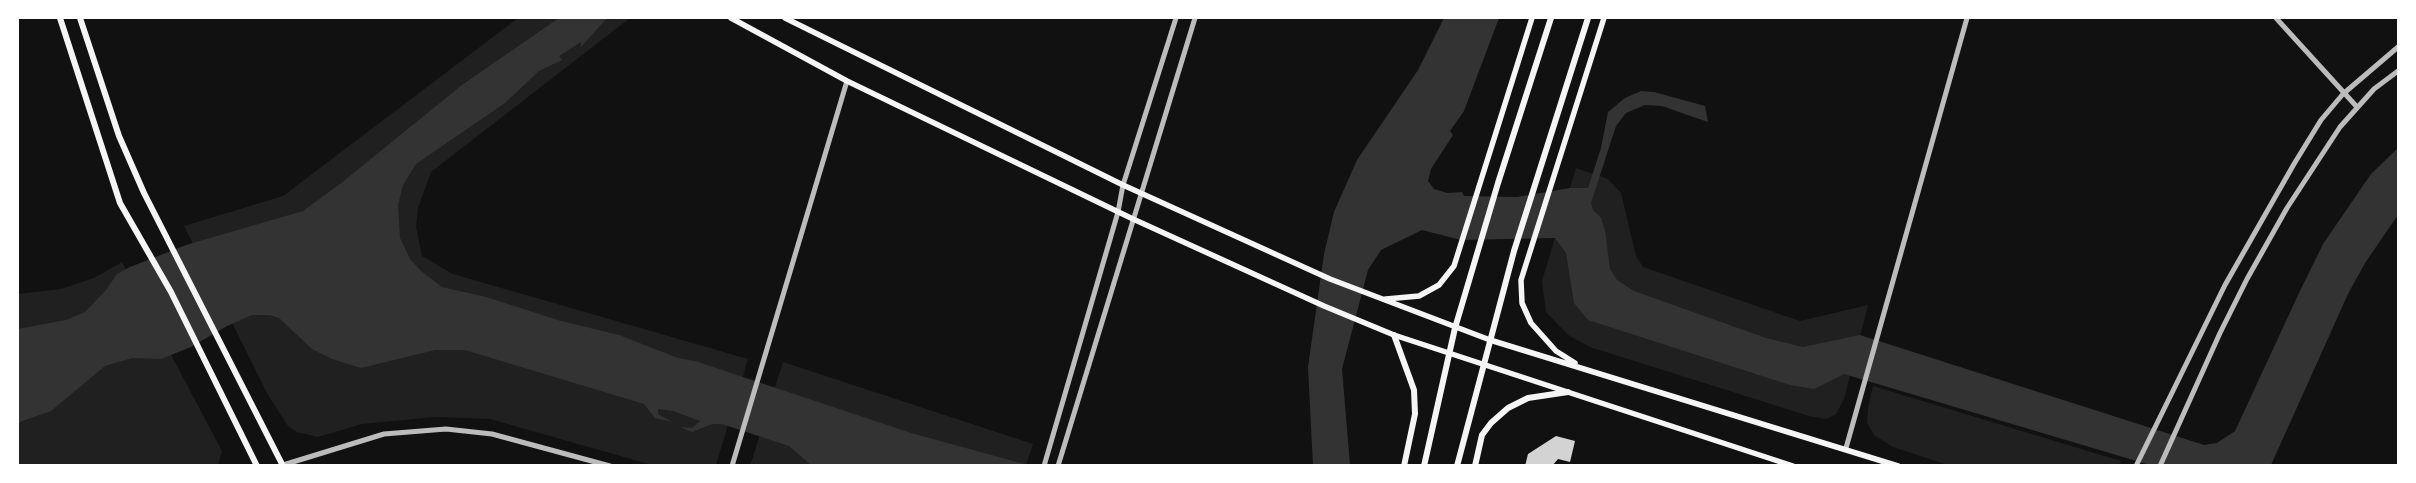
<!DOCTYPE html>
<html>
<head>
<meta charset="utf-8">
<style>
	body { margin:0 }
	#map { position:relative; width:2416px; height:483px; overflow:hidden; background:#111; font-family:"Fira Sans",sans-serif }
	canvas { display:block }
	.frame { position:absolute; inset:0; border:19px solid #fff; pointer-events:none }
</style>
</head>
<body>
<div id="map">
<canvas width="2416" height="483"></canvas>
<div class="frame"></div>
</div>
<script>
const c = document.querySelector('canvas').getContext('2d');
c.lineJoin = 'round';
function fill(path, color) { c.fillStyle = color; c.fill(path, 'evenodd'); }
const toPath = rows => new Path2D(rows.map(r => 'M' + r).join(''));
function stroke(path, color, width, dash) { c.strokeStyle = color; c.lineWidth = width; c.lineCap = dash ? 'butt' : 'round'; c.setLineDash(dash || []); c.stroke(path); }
fill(toPath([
	[518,18,630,18,431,172,418,208,416,227,422,256,453,274,748,359,716,465,652,465,490,419,435,417,362,424,318,437,297,432,288,426,268,395,184,226,283,196],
	[1576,168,1608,179,1621,193,1636,256,1643,267,1800,321,1868,305,1844,399,1836,414,1826,419,1809,416,1590,347,1568,335,1546,312,1542,281],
	[122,262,222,451,218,465,18,465,18,294,61,289,94,278],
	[783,362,1033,444,1026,465,750,466],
	[1873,386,2121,461,2119,466,1948,465,1893,447,1874,435,1867,423,1868,408]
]), '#202020');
fill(toPath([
	[559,18,607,18,581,47,581,42,559,56,562,60,539,71,505,103,416,164,403,185,398,205,400,238,410,259,421,271,442,287,486,297,561,321,619,335,678,358,695,361,911,433,1028,465,811,465,789,446,722,424,712,424,692,432,680,427,692,428,700,421,673,411,658,409,658,414,672,422,655,418,644,404,465,350,435,350,361,368,332,359,312,349,279,318,270,315,252,315,227,326,191,347,161,359,132,358,105,366,51,411,22,421,18,424,18,329,66,320,85,312,106,290,117,274,130,267,186,245,303,211,340,184,462,85],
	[1444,18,1499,18,1464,111,1450,131,1453,135,1431,169,1428,181,1434,189,1447,193,1462,192,1464,196,1517,197,1570,188,1588,188,1601,148,1608,112,1625,98,1641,91,1654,92,1705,106,1708,122,1662,106,1645,105,1626,113,1616,126,1591,203,1593,210,1601,218,1605,230,1610,269,1617,280,1634,291,1766,338,1803,347,1860,335,2204,445,2217,443,2235,431,2299,293,2323,244,2371,174,2398,148,2398,215,2365,263,2348,294,2271,465,2150,465,1844,374,1814,389,1790,385,1588,320,1574,303,1566,253,1555,238,1461,240,1422,230,1381,250,1368,270,1342,369,1350,465,1313,466,1308,367,1324,254,1334,212,1357,160,1418,70]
]), '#333');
fill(toPath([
	[1556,436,1575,441,1570,462,1558,459,1552,466,1525,466,1528,454]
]), '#d3d3d3');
stroke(toPath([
	[2276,18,2357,107],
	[1846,448,1967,18],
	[283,465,384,434,446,429,492,434,610,466],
	[732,466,847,81],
	[1044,466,1118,212,1123,185,1176,18],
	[1058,466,1195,18],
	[2136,466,2225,285,2294,164,2321,120,2343,94,2398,47],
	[2160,466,2220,333,2247,279,2287,208,2340,127,2374,89,2398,71]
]), '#bcbcbc', 5);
stroke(toPath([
	[731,18,847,81,1133,219,1324,306,1394,335,1793,466],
	[785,18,1123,185,1330,279,1490,340,1898,466],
	[1386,299,1419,296,1439,285,1454,266,1532,18],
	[1575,363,1556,351,1531,323,1522,303,1521,280,1604,18]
]), '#f5f5f5', 5.5);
stroke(toPath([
	[60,18,120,203,171,292,257,466],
	[80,18,119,136,144,193,283,466],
	[1394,335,1414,390,1415,414,1404,466],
	[1424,466,1455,328,1498,183,1551,18],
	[1457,466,1514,251,1588,18],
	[1475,466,1482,435,1491,423,1508,408,1528,398,1568,392]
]), '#f5f5f5', 6);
</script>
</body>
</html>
